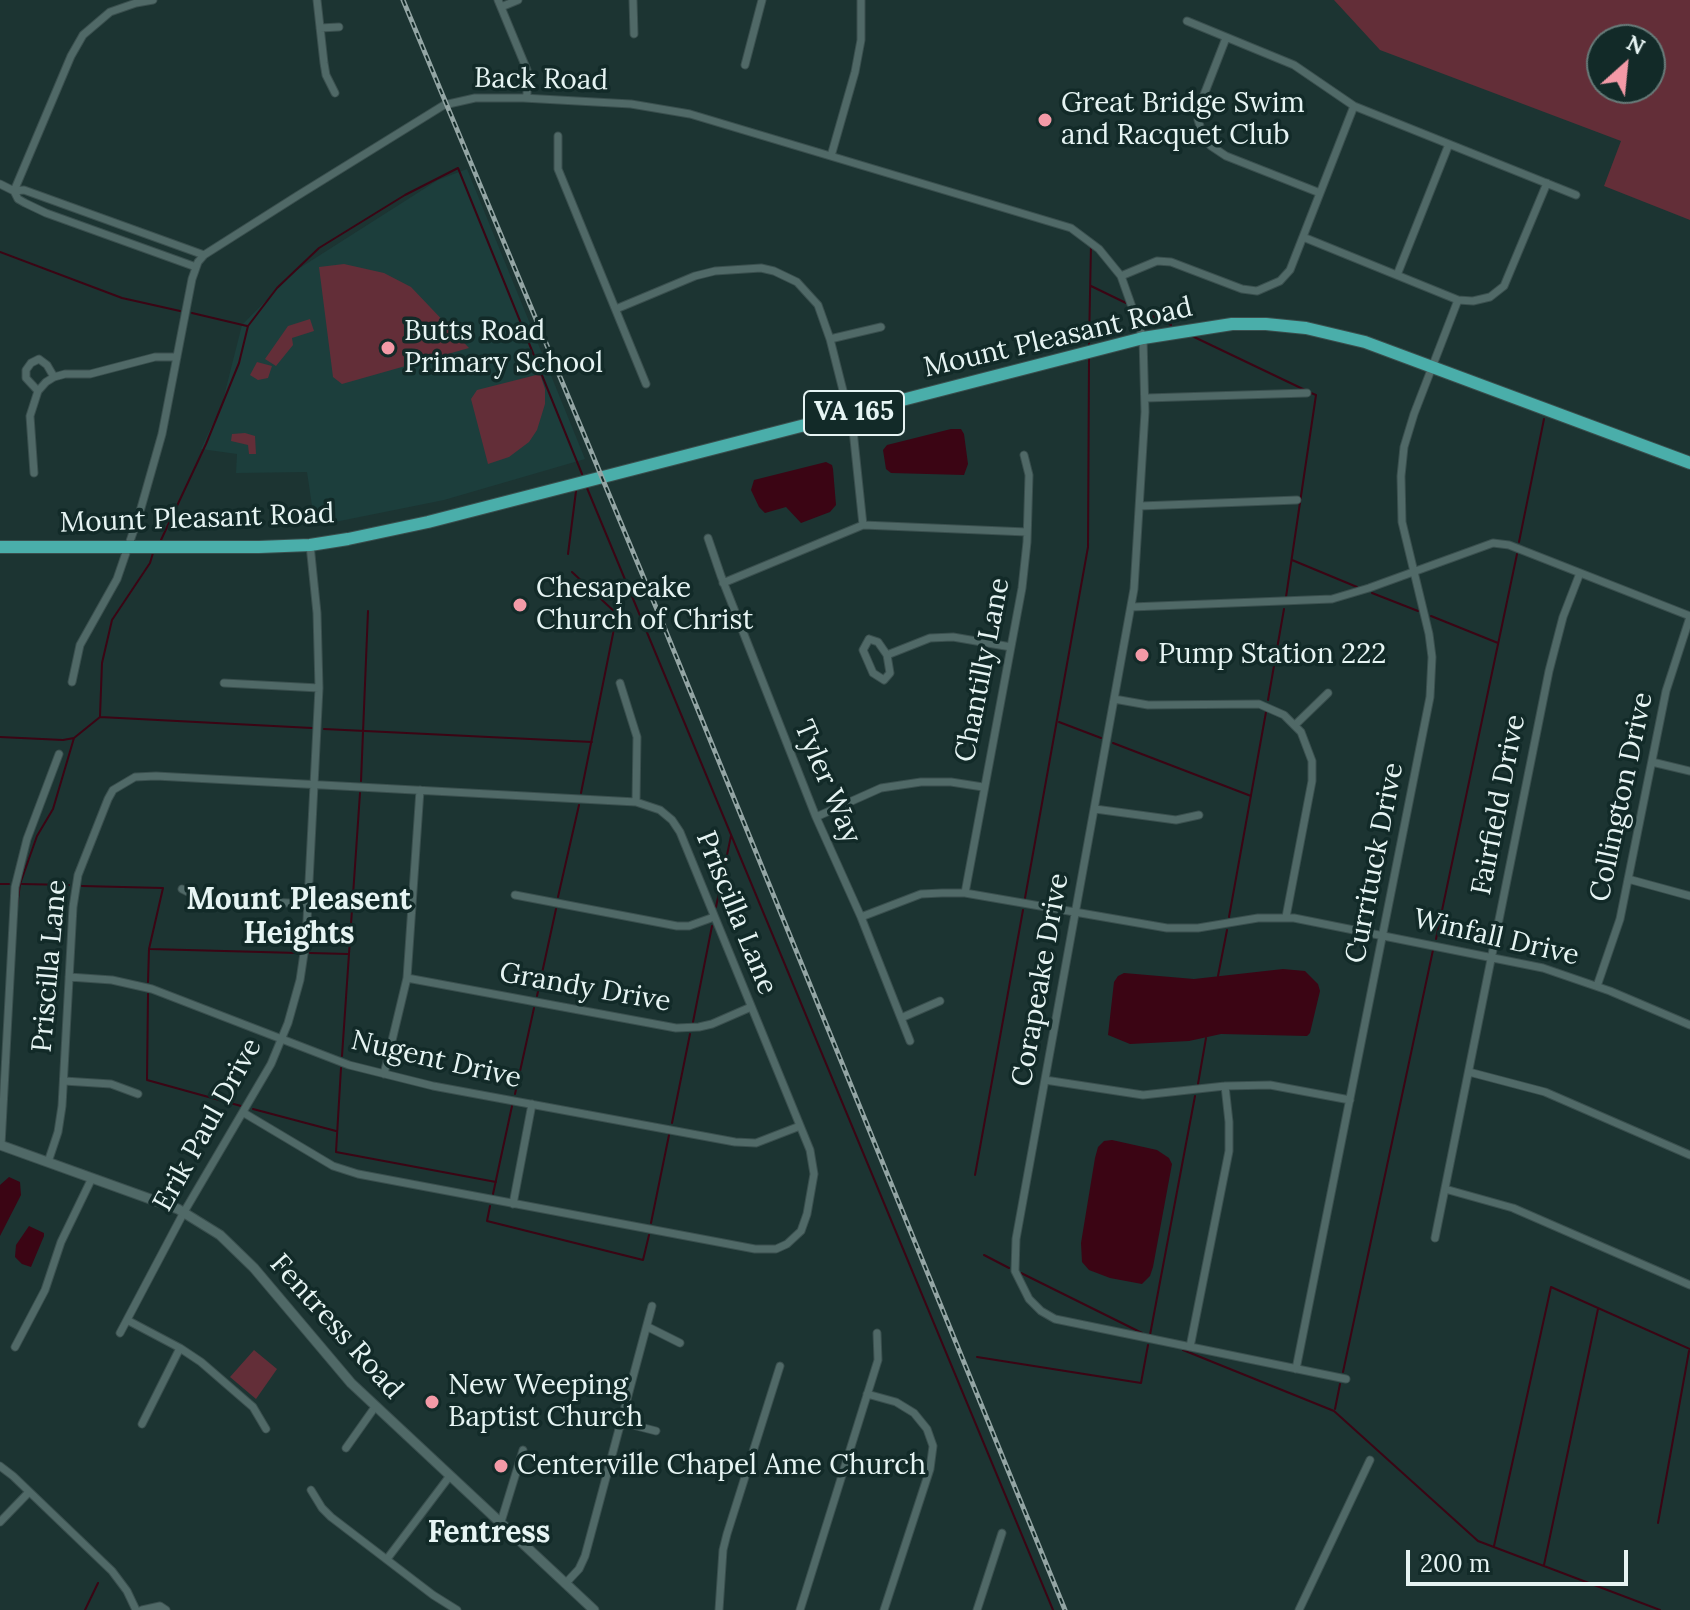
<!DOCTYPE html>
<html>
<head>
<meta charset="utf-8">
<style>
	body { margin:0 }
	#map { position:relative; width:1690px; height:1610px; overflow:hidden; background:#1c3432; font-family:Lora,serif }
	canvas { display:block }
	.north { position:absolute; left:1586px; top:24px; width:80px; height:80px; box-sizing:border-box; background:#122a28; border:2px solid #677b79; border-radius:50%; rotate:27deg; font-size:22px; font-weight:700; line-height:32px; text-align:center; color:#e6f4f3 }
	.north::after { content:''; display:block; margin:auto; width:28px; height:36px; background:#f39aa7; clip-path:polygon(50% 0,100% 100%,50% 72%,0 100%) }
	.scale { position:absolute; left:1406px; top:1550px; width:222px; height:36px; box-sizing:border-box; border:4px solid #e6f4f3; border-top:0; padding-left:10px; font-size:24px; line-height:28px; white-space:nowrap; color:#e6f4f3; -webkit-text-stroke:6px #122a28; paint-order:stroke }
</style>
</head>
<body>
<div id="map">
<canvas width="1690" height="1610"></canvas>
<div class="north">N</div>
<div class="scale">200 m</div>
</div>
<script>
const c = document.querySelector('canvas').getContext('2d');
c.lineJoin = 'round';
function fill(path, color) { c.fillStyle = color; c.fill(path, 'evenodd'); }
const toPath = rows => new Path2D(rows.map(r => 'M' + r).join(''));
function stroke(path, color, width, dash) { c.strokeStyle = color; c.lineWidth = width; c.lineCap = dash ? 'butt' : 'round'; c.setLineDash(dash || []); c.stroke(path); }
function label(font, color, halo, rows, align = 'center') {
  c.font = font + ' Lora,serif'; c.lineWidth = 7; c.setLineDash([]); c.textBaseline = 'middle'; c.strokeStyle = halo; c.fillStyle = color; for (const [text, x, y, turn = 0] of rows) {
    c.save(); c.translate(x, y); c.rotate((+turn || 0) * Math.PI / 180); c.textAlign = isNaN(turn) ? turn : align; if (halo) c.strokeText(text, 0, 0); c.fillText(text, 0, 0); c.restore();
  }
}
fill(toPath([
	[467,169,585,459,444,500,315,526,307,472,236,473,237,454,201,449,222,404,242,325,295,271,438,180]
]), '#1c3e3c');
fill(toPath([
	[1334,0,1690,0,1690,220,1604,186,1621,141,1380,50],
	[1602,40,1650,40,1650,88,1602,88],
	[344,264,384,273,411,287,469,348,342,384,333,377,319,267],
	[310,319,314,331,292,338,293,345,276,366,265,359,288,326],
	[257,362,272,366,268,378,258,380,250,375],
	[540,374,545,389,545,404,537,430,529,442,509,457,488,464,471,399,477,390],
	[245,433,255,436,256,454,249,454,248,445,231,441,232,434],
	[254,1350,277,1369,256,1399,230,1377]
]), '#632e38');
fill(toPath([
	[951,429,961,429,964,434,968,464,964,475,891,473,886,469,883,450,887,445],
	[826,462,832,465,833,469,836,505,830,512,801,523,786,507,765,513,759,507,751,490,754,480],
	[1283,969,1305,971,1318,984,1320,991,1310,1033,1307,1036,1221,1034,1189,1041,1130,1044,1108,1035,1114,982,1118,976,1124,973,1194,979],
	[1112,1140,1157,1150,1169,1158,1172,1164,1153,1267,1150,1276,1142,1284,1110,1278,1089,1270,1082,1262,1081,1243,1095,1158,1098,1147,1104,1141],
	[9,1177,20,1182,21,1195,0,1236,0,1185],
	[29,1226,44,1233,44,1236,31,1267,22,1264,15,1257,16,1245]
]), '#3b0514');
stroke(toPath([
	[0,252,122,298,180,311],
	[1091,286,1126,303],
	[1140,310,1171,325],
	[192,313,247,326],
	[1192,336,1305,390],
	[1089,344,1091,245],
	[587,488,1053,1610],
	[161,540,206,444,239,363,248,326,277,288,319,248,405,195,458,168,582,474],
	[1519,542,1544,419],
	[568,554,576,491],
	[1292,560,1357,587],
	[572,572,617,614,581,793],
	[1372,593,1418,611],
	[1286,597,1316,395,1311,393],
	[1431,616,1498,643],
	[1268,700,1284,609],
	[100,716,102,663,112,620,150,563,153,553],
	[1059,722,1101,738],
	[324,729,592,742],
	[0,737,63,740,74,738,100,717,312,728],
	[1113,743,1251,796],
	[361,781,368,611],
	[0,884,9,884],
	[22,884,69,885],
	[82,886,163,888,149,949,148,982],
	[558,897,579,805],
	[1025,898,1088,547,1089,359],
	[17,906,20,884,37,836,53,809,74,738],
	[716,907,731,836],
	[1229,917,1266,712],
	[1436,939,1517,554],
	[150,949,298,953],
	[310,953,348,954],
	[1218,976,1227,930],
	[148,994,147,1080,241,1106],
	[537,996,556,909],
	[693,1022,712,926],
	[342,1056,360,793],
	[341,1068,336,1152,496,1182],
	[1198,1084,1206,1038],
	[515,1094,534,1008],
	[253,1109,336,1131],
	[672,1123,690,1034],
	[975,1175,1023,910],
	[493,1194,512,1106],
	[490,1206,487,1221,643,1260,649,1235],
	[651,1223,669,1135],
	[984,1255,1009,1268],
	[1021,1273,1142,1333],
	[1150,1335,1195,1096],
	[1183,1350,1334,1411,1478,1541,1660,1610],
	[977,1357,1141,1383,1148,1345],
	[1343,1372,1433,950],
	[1335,1409,1340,1384],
	[1658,1523,1689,1351],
	[1494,1546,1551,1287,1690,1349],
	[1544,1565,1598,1309],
	[85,1610,98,1583]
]), '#3b0514', 2);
const minor = toPath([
	[317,0,324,63,326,75,335,93],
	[498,0,527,70,527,98],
	[633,0,634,34],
	[501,7,518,0],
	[1187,21,1294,65,1354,106,1576,195],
	[320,28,339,27],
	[1226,38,1200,105,1198,120,1203,135,1211,146,1226,156,1320,193],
	[745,65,762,0],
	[558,136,558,169,646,384],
	[831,156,855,72,861,40,861,0],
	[0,184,14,191,18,199,25,203,46,213,196,267],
	[14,191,71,56,83,35,110,12,136,3,153,0],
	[14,191,24,190,204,255],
	[1303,237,1458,300,1473,301,1490,297,1504,286,1547,183],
	[1397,275,1449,144],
	[1121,276,1157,261,1171,262,1242,289,1257,291,1280,281,1290,270,1354,106],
	[616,309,695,276,715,271,761,268,774,271,797,282,818,305,830,339,853,430,863,525],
	[830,339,881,327],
	[38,391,26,378,26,370,31,363,39,359,47,365,54,377],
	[1146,398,1307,393],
	[34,473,30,416,38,391,46,382,54,377,65,374,90,374,155,357,177,357],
	[1140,506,1297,500],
	[708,538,721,576,816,817,861,917,910,1041],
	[723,583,863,525,1027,532],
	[1131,607,1332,599,1369,588,1493,543,1509,545,1690,616],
	[869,639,878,642,887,655,890,673,884,680,873,673,863,650,869,639],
	[887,655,930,638,953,637,1011,647],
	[72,682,80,645,117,579,139,515,162,434,192,279,198,262,204,255,297,196,444,105,475,98,523,98,631,104,690,114,1071,228,1099,249,1121,276,1143,338,1145,412,1134,589,1016,1239,1015,1271,1029,1299,1041,1311,1055,1319,1346,1379],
	[224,683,319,688],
	[620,683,637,737,636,802],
	[1114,699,1148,705,1259,704,1284,715,1301,732,1312,761,1312,781,1286,917],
	[1295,725,1328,693],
	[1652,762,1690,771],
	[1095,809,1176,820,1199,815],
	[816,817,881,788,921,782,951,782,983,787],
	[1628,879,1690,896],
	[182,889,198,897,212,899,308,904],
	[965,893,1022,588,1027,542,1029,475,1024,455],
	[515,895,677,926,689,926,714,917],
	[861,917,921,894,942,893,965,893,1167,928,1198,928,1258,918,1294,918,1543,968,1610,991,1690,1025],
	[69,977,112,980,152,989,349,1065,433,1086,735,1142,756,1143,800,1126],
	[407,978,676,1028,699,1027,712,1024,751,1007],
	[1597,986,1620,919,1666,691,1690,617],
	[901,1018,940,1001],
	[1469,1072,1545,1092,1690,1155],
	[384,1074,407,978,420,790],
	[1045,1080,1143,1095,1225,1086,1270,1085,1350,1100],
	[64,1081,111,1084,138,1094],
	[1,1145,15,887,27,839,59,754],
	[48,1162,58,1132,62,1106,73,907,78,875,108,799,113,790,135,777,156,776,636,802,660,810,672,820,680,832,810,1150,814,1174,807,1214,801,1231,787,1244,776,1249,755,1249,358,1174,333,1166,244,1113],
	[1445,1189,1513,1208,1690,1285],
	[513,1204,532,1104],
	[1435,1238,1549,671,1563,617,1580,573],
	[127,1320,180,1348,201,1362,253,1407,266,1429],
	[648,1327,680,1343],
	[120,1333,184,1212,271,1064,288,1023,300,980,306,940,319,688,317,613,310,545],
	[15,1347,45,1290,61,1242,92,1178],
	[1190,1347,1229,1151,1229,1122,1225,1086],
	[1296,1369,1430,697,1432,657,1429,634,1402,522,1401,476,1404,447,1414,414,1458,300],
	[867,1394,896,1402,914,1413,927,1429,933,1446,930,1469,884,1610],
	[621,1422,656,1431],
	[142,1424,180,1348],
	[346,1448,375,1407],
	[0,1466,13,1476,112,1571,127,1591,136,1610],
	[311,1490,322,1508,331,1517,433,1595,457,1610],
	[0,1522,29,1492],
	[500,1525,523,1450],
	[387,1559,449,1477],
	[565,1584,579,1569,585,1556,652,1306],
	[142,1610,160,1606,166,1610],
	[719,1610,723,1550,727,1534,780,1366],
	[800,1610,878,1360,877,1333],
	[977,1610,1002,1533],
	[1299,1610,1370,1460]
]);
const tertiary = toPath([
	[0,1145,178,1209,220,1235,254,1268,351,1383,594,1610]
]);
const trunk = toPath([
	[0,547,259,547,310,545,348,539,428,522,1143,338,1232,324,1266,324,1306,328,1365,342,1690,463]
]);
stroke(minor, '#3a4f4e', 9);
stroke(tertiary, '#3a4f4e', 11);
stroke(trunk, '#3a4f4e', 14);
stroke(minor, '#506967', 7);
stroke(tertiary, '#506967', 9);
stroke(trunk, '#4aaeaa', 12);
const rail = toPath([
	[403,0,658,612,1065,1610]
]);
stroke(rail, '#93a5a4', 5);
stroke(rail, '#122a28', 2, [6]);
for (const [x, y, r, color] of [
	[1045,120,8,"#f39aa7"],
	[388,348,8,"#f39aa7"],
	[520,605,8,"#f39aa7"],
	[1142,655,8,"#f39aa7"],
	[432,1402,8,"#f39aa7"],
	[501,1466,8,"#f39aa7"]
]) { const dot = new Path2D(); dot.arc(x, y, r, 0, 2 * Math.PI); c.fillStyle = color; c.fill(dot); stroke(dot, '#122a28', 3); }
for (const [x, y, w] of [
	[854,413,100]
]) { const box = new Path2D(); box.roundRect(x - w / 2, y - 22, w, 44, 6); c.fillStyle = '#122a28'; c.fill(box); stroke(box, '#e6f4f3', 2); }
label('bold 26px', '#e6f4f3', null, [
	["VA 165",854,413]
]);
label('28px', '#e6f4f3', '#122a28', [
	["Back Road",541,80,1],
	["Mount Pleasant Road",1058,338,-13],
	["Mount Pleasant Road",197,519,-2],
	["Chantilly Lane",983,670,-79],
	["Tyler Way",827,782,67],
	["Collington Drive",1622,797,-78],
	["Fairfield Drive",1499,805,-79],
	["Currituck Drive",1375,863,-79],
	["Priscilla Lane",736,913,68],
	["Winfall Drive",1496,938,13],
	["Priscilla Lane",50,966,-85],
	["Corapeake Drive",1041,980,-80],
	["Grandy Drive",585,988,10],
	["Nugent Drive",436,1060,13],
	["Erik Paul Drive",208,1125,-61],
	["Fentress Road",336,1327,48]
]);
label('28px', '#e6f4f3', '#122a28', [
	["Great Bridge Swim",1061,104],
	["and Racquet Club",1061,136],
	["Butts Road",404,332],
	["Primary School",404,364],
	["Chesapeake",536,589],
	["Church of Christ",536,621],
	["Pump Station 222",1158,655],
	["New Weeping",448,1386],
	["Baptist Church",448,1418],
	["Centerville Chapel Ame Church",517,1466]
], 'left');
label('bold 30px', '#e6f4f3', '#122a28', [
	["Mount Pleasent",299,900],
	["Heights",299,934],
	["Fentress",489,1533]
]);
</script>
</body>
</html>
